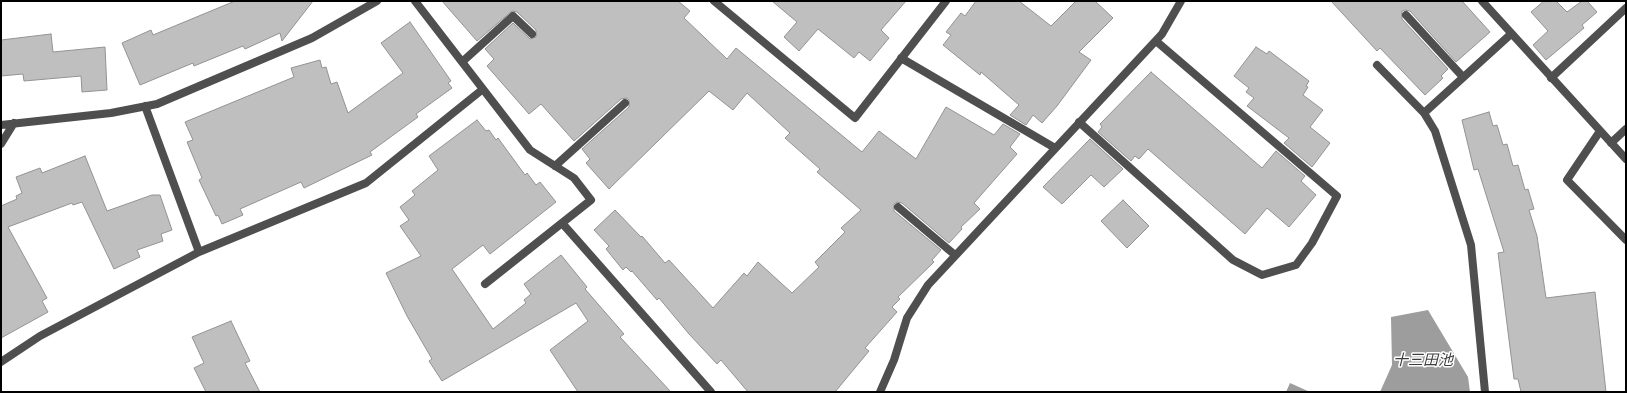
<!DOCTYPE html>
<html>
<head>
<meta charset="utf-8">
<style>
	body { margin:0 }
	#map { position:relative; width:1627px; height:393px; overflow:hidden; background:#fff; font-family:"PT Sans",sans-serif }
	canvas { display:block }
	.frame { position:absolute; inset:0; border:2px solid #000; pointer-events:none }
</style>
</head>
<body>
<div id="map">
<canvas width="1627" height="393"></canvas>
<div class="frame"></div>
</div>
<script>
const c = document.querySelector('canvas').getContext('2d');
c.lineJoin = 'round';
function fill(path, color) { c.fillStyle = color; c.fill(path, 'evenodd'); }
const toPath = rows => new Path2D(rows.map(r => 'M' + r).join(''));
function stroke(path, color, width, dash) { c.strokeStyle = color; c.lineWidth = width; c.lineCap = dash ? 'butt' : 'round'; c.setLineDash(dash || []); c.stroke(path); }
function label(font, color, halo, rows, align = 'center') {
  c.font = font + ' "PT Sans","Noto Sans JP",sans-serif'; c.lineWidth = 3; c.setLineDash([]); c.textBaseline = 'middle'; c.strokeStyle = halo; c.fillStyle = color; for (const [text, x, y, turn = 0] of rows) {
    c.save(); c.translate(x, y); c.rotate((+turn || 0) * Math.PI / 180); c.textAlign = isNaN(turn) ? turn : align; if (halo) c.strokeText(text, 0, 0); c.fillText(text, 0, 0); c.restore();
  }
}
fill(toPath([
	[1428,310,1468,377,1470,392,1380,392,1392,365,1391,317],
	[1290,383,1310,392,1286,392]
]), '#9d9d9d');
const building = toPath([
	[235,1,313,1,282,41,280,33,245,49,243,46,194,66,193,63,140,85,122,43,151,30,153,35,235,1],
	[442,1,678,1,690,11,684,18,727,59,736,48,862,152,879,131,916,159,946,107,994,135,1003,124,1020,134,1010,147,1017,154,974,203,980,209,961,227,962,229,949,243,902,203,897,202,894,204,894,211,941,250,932,260,934,262,898,297,900,299,892,307,897,312,865,348,869,351,835,392,748,392,721,360,717,364,689,334,659,298,657,300,632,271,631,272,626,267,623,270,606,249,609,246,594,230,615,210,641,237,642,236,665,263,669,260,713,308,744,273,747,276,758,262,792,293,819,267,815,262,845,232,841,228,861,210,817,172,820,169,785,138,790,133,747,93,733,110,709,91,609,189,586,163,590,159,582,149,629,107,629,100,626,98,621,99,574,141,541,104,529,114,487,66,494,59,485,49,513,23,530,39,536,37,536,30,517,12,512,11,477,41,442,1],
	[772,1,906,1,881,30,889,38,870,61,859,52,854,58,818,29,799,51,784,37,797,22,772,1],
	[976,1,1019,1,1051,26,1076,1,1095,1,1113,18,1079,52,1091,60,1057,106,1042,123,1033,115,1026,125,1010,115,1019,105,981,72,980,75,943,45,951,35,946,32,961,13,965,16,976,1],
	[1331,1,1462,1,1490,32,1456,62,1410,11,1405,10,1402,11,1402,19,1448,69,1441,76,1443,78,1425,95,1380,48,1377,51,1331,1],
	[1544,1,1556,1,1567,12,1582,1,1587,1,1597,12,1582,25,1584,28,1546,60,1533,45,1548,31,1531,12,1544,1],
	[410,22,451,81,448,83,452,88,416,114,418,117,370,152,372,155,304,188,301,182,240,209,243,215,222,224,218,215,216,216,199,180,202,178,187,142,193,140,185,122,294,77,291,68,320,60,322,68,326,67,331,84,337,82,348,113,403,73,381,43,410,22],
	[51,34,53,52,105,47,107,90,82,92,81,76,24,81,23,74,1,76,1,40,51,34],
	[1256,47,1267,54,1269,51,1309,81,1306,86,1308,87,1303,95,1323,110,1310,127,1330,143,1312,167,1284,143,1289,138,1247,106,1254,98,1246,92,1249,88,1234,76,1256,47],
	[1151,72,1262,168,1276,151,1305,176,1301,181,1316,195,1289,227,1267,208,1245,234,1148,149,1139,159,1135,156,1131,161,1098,132,1102,127,1100,124,1151,72],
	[1489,112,1493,126,1497,125,1503,145,1507,144,1513,166,1518,165,1525,190,1528,189,1534,209,1529,210,1537,236,1546,298,1595,292,1606,392,1521,392,1518,379,1514,379,1498,253,1504,252,1478,169,1474,170,1462,120,1489,112],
	[477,120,486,131,489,130,496,140,498,138,525,175,527,173,536,185,540,182,556,202,490,254,483,245,452,269,493,329,526,303,524,300,531,294,524,284,561,255,587,287,585,289,624,334,620,337,671,392,578,392,550,350,588,321,576,303,442,381,429,361,432,359,407,316,386,273,421,256,400,226,409,220,400,207,415,195,412,191,438,170,429,156,477,120],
	[1090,139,1123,169,1104,187,1091,175,1062,204,1043,187,1090,139],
	[85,156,107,211,152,195,160,195,172,230,161,234,163,241,137,250,140,257,114,269,82,202,73,205,72,203,8,227,47,298,42,301,48,312,1,338,1,206,17,199,16,196,22,193,16,177,40,168,42,173,85,156],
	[1123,200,1149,226,1127,248,1101,221,1123,200],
	[231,321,250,361,245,363,260,392,206,392,194,368,204,363,192,337,231,321]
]);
fill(building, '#bfbfbf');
stroke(building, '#939393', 1);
stroke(toPath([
	[415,1,530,150,574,178,591,200,485,284],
	[714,1,855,118,946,1],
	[1482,1,1626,159],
	[1406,15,1463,77],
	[901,58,1055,148],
	[462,62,513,16,532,34],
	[1377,65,1424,113],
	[1551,78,1626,8],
	[145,106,199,252],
	[1079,122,1233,260,1262,275,1296,265,1312,243,1337,196,1156,41],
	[1,125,111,113,157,104,312,38,377,1],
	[1600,131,1567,180,1626,240],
	[1611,143,1626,129],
	[1,144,14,123],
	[555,166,625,103],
	[898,207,955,255],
	[562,223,711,392],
	[1,362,40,336,199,252,366,183,483,89],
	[880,392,894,360,907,318,928,285,1162,34,1181,1],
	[1485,392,1471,245,1435,131,1424,113,1511,34]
]), '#4f4f4f', 8);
label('italic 15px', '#3e3e3e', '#fff', [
	["十三田池",1423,361]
]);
</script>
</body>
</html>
